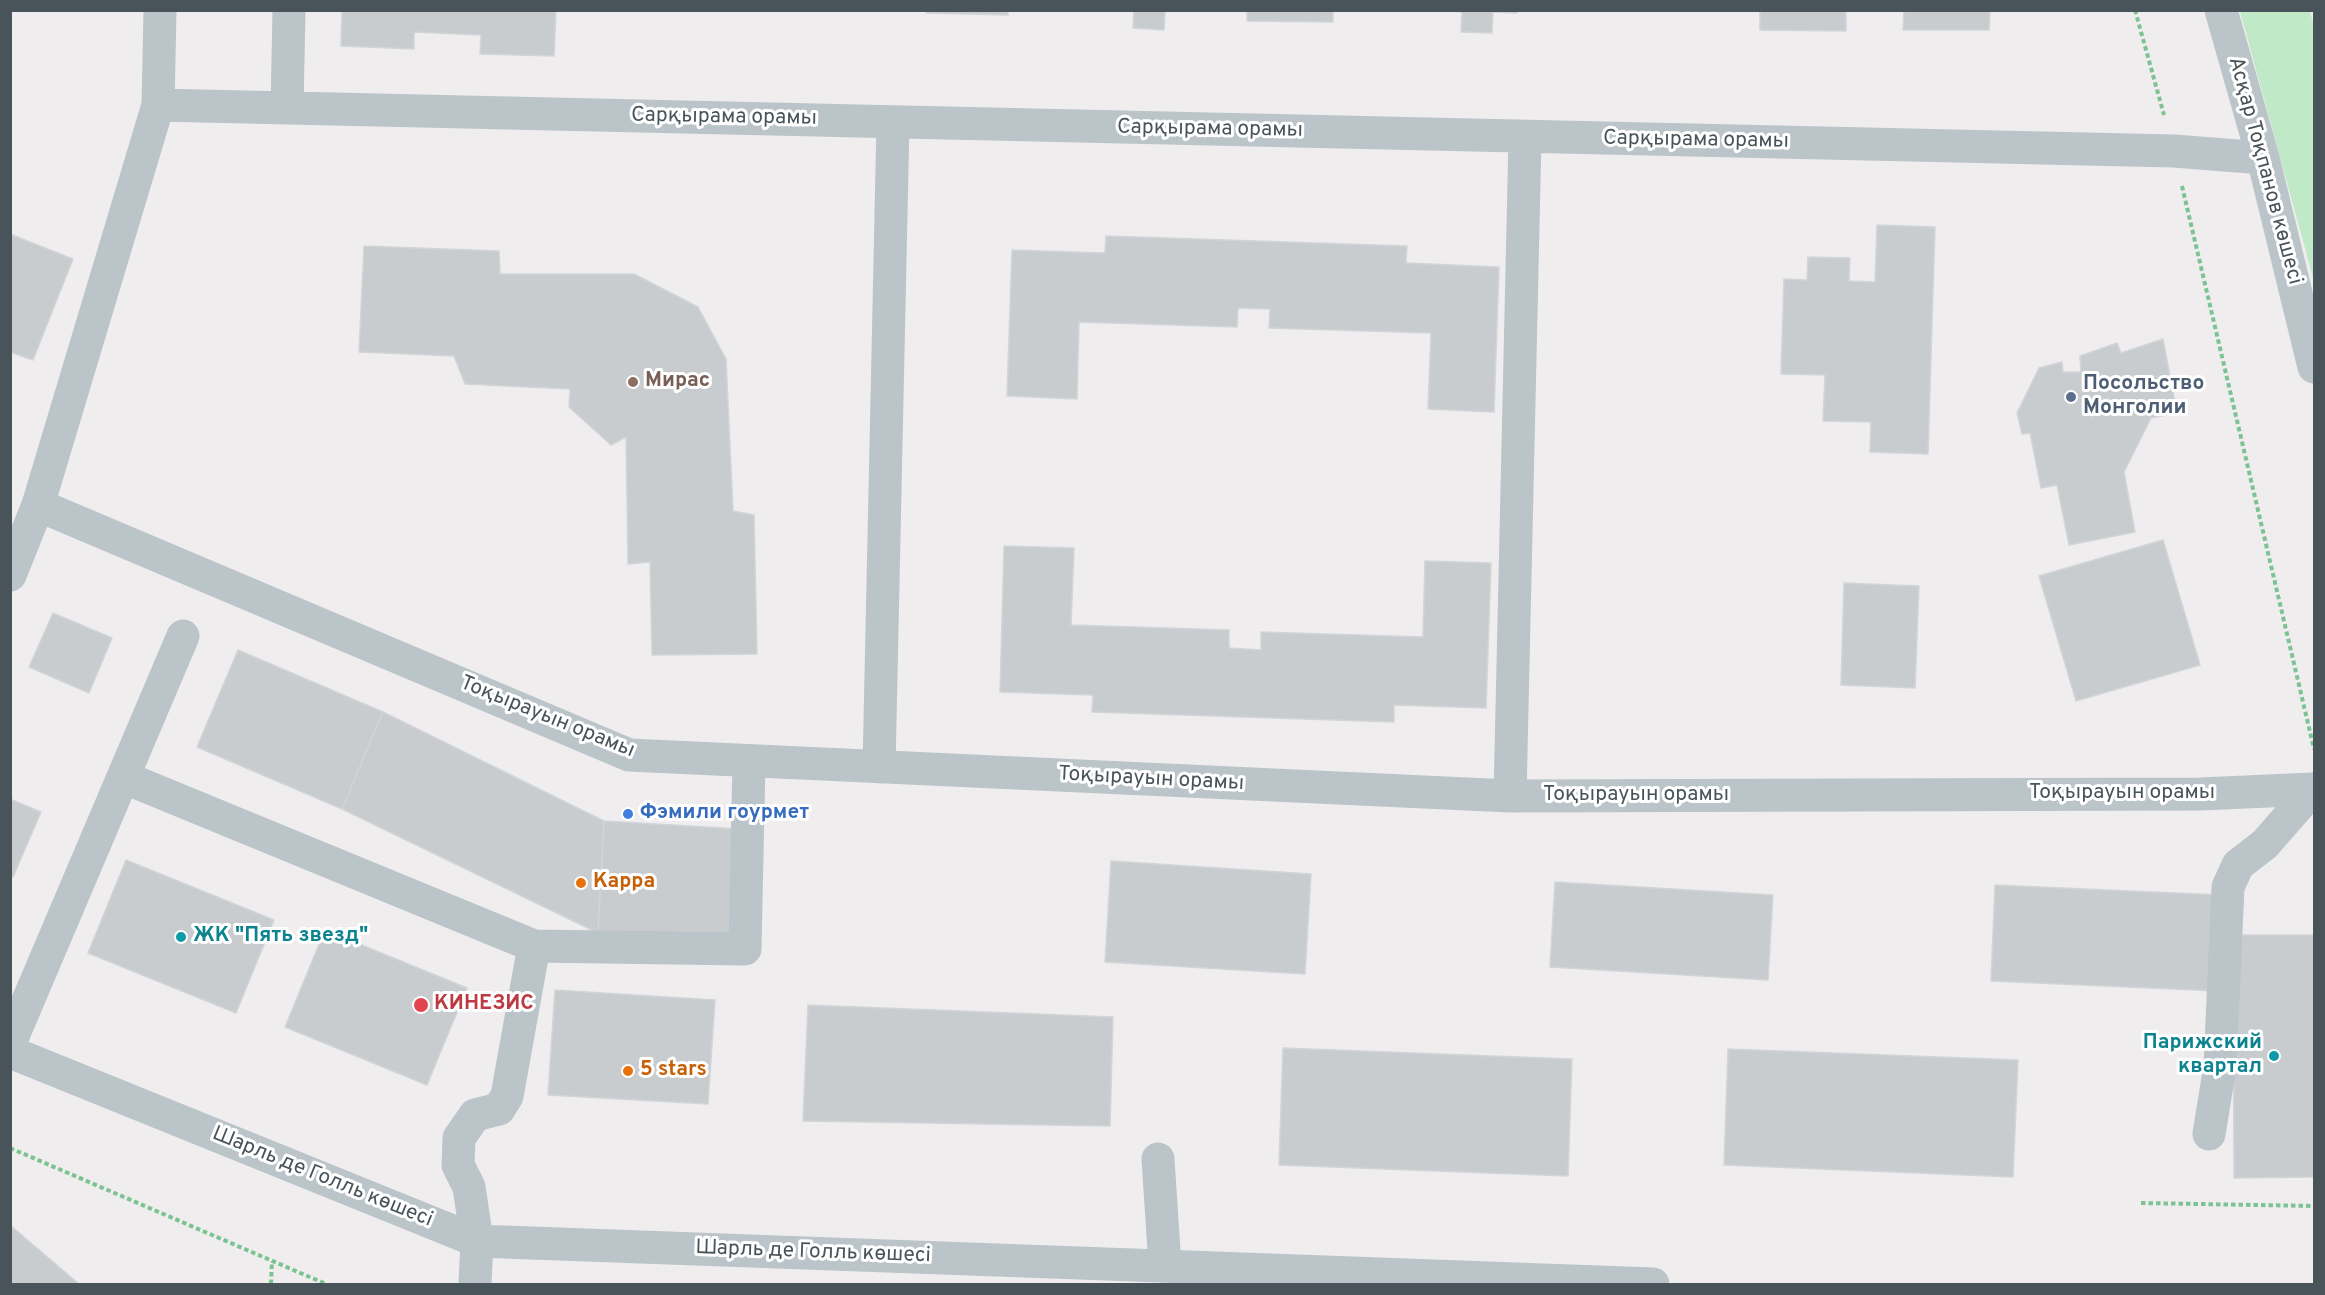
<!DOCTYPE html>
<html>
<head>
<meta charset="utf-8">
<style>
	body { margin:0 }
	#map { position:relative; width:2325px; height:1295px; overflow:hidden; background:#f0edee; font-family:Overpass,sans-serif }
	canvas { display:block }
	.frame { position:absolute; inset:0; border:12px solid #485459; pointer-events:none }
</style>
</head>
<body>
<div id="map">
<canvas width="2325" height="1295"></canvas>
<div class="frame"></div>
</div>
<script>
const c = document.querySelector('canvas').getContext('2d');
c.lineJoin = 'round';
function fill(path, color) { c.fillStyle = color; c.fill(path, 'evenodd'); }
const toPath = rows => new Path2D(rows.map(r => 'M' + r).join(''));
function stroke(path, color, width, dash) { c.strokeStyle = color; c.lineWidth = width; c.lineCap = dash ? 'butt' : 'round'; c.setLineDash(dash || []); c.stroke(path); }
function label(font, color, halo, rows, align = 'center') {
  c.font = font + ' Overpass,sans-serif'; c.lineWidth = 6; c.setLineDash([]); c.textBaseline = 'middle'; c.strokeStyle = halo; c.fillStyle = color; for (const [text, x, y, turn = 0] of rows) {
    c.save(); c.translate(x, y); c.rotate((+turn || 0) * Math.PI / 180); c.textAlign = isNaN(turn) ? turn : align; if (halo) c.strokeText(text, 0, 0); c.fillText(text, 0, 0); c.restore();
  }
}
fill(toPath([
	[2240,11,2310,11,2314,27,2314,281]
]), '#c0e9c8');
const building = toPath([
	[342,10,556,10,554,56,480,54,481,35,414,32,414,49,341,46,342,10],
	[926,10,1008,10,1008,15,926,13,926,10],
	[1134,10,1165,10,1164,30,1133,28,1134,10],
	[1247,10,1333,10,1333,22,1247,21,1247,10],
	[1442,10,1517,10,1517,13,1493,12,1492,33,1461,32,1462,12,1442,10],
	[1760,10,1846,10,1846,31,1760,30,1760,10],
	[1904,10,1990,10,1989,30,1903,30,1904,10],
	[1877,225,1935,227,1928,454,1870,452,1871,422,1823,421,1825,375,1781,374,1784,279,1807,280,1808,257,1850,258,1849,281,1875,282,1877,225],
	[10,234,73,259,33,360,10,352,10,234],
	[1106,236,1407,246,1406,263,1499,267,1494,412,1428,409,1431,333,1269,328,1270,309,1238,308,1237,327,1079,322,1077,399,1007,396,1012,250,1105,253,1106,236],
	[364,246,499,251,500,274,634,274,698,307,726,359,733,511,754,515,757,654,652,655,650,562,628,564,626,437,611,445,569,407,570,389,465,384,454,356,359,352,364,246],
	[2163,339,2177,413,2151,418,2124,472,2135,532,2069,545,2057,485,2041,488,2030,433,2022,434,2017,413,2039,368,2062,362,2063,372,2081,372,2080,356,2117,343,2121,353,2163,339],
	[2163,540,2200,665,2076,701,2039,576,2163,540],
	[1004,546,1074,548,1071,625,1229,630,1229,648,1261,650,1261,632,1423,637,1425,561,1491,563,1486,708,1394,705,1394,722,1092,712,1093,695,1000,692,1004,546],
	[1844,583,1919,586,1915,688,1841,685,1844,583],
	[53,613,112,638,89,693,29,667,53,613],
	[238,650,383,712,342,809,197,747,238,650],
	[383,712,604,821,598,933,342,809,383,712],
	[10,799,41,812,13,877,10,876,10,799],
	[604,821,758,830,752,942,598,933,604,821],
	[126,860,274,920,236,1013,88,953,126,860],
	[1111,861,1311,874,1305,974,1105,962,1111,861],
	[1555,882,1773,895,1768,980,1550,967,1555,882],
	[1995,885,2221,895,2217,991,1991,981,1995,885],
	[325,930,467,988,427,1085,285,1027,325,930],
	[2233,935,2314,935,2314,1177,2234,1178,2233,935],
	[555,990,715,1000,708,1104,548,1095,555,990],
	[808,1005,1113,1017,1110,1126,803,1121,808,1005],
	[1283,1048,1572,1059,1568,1176,1279,1165,1283,1048],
	[1728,1049,2018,1060,2013,1177,1724,1165,1728,1049],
	[10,1225,79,1284,10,1284,10,1225]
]);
fill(building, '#c8cccf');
stroke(building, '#d2d5d8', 1.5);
stroke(toPath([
	[2135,10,2164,115],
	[2182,186,2314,749],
	[10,1148,326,1284],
	[2141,1203,2314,1206],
	[271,1284,272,1261]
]), '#7cc393', 4, [4.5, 3]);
stroke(toPath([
	[2221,10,2263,158,2314,367],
	[158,105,2174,151,2263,158],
	[287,108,289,10],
	[38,505,629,755,1510,796,2200,794,2314,789],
	[10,575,38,505,158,105,160,10],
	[879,767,893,122],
	[123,777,534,946,745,949,749,761],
	[1510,796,1525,138],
	[10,1043,183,636],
	[10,1052,477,1241,1653,1284],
	[2209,1134,2220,1066,2228,887,2238,865,2265,844,2313,789],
	[1158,1159,1165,1266],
	[475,1284,477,1241,469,1187,458,1165,459,1138,475,1115,499,1109,507,1096,534,946]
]), '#bac4c9', 33);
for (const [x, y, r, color] of [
	[633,382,6,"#8d6e63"],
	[2071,397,6,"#5c6f8a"],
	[628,814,6,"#3f7fe0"],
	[581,883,6,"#e8710a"],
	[181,937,6,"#0f9aa8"],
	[421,1005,8,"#e0444e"],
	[2274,1056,6,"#0f9aa8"],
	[628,1071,6,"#e8710a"]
]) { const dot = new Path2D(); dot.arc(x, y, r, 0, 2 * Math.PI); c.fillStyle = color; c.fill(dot); stroke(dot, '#fff', 2); }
label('21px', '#485459', '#fff', [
	["Сарқырама орамы",724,118,1],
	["Сарқырама орамы",1210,130,1],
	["Сарқырама орамы",1696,141,1],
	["Асқар Тоқпанов көшесі",2264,171,75],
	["Тоқырауын орамы",547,718,22],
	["Тоқырауын орамы",1151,780,3],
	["Тоқырауын орамы",2122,794],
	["Тоқырауын орамы",1636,796],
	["Шарль де Голль көшесі",322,1178,22],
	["Шарль де Голль көшесі",813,1253,2]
]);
label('bold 21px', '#785e54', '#fff', [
	["Мирас",645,382]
], 'left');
label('bold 21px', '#4e5e75', '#fff', [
	["Посольство",2083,385],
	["Монголии",2083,409]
], 'left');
label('bold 21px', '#366cbe', '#fff', [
	["Фэмили гоурмет",640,814]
], 'left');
label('bold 21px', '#c56008', '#fff', [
	["Карра",593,883],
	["5 stars",640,1071]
], 'left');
label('bold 21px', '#0d838f', '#fff', [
	["ЖК \"Пять звезд\"",193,937],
	["Парижский",2262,1044,"right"],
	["квартал",2262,1068,"right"]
], 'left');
label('bold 21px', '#be3a42', '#fff', [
	["КИНЕЗИС",434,1005]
], 'left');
</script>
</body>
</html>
